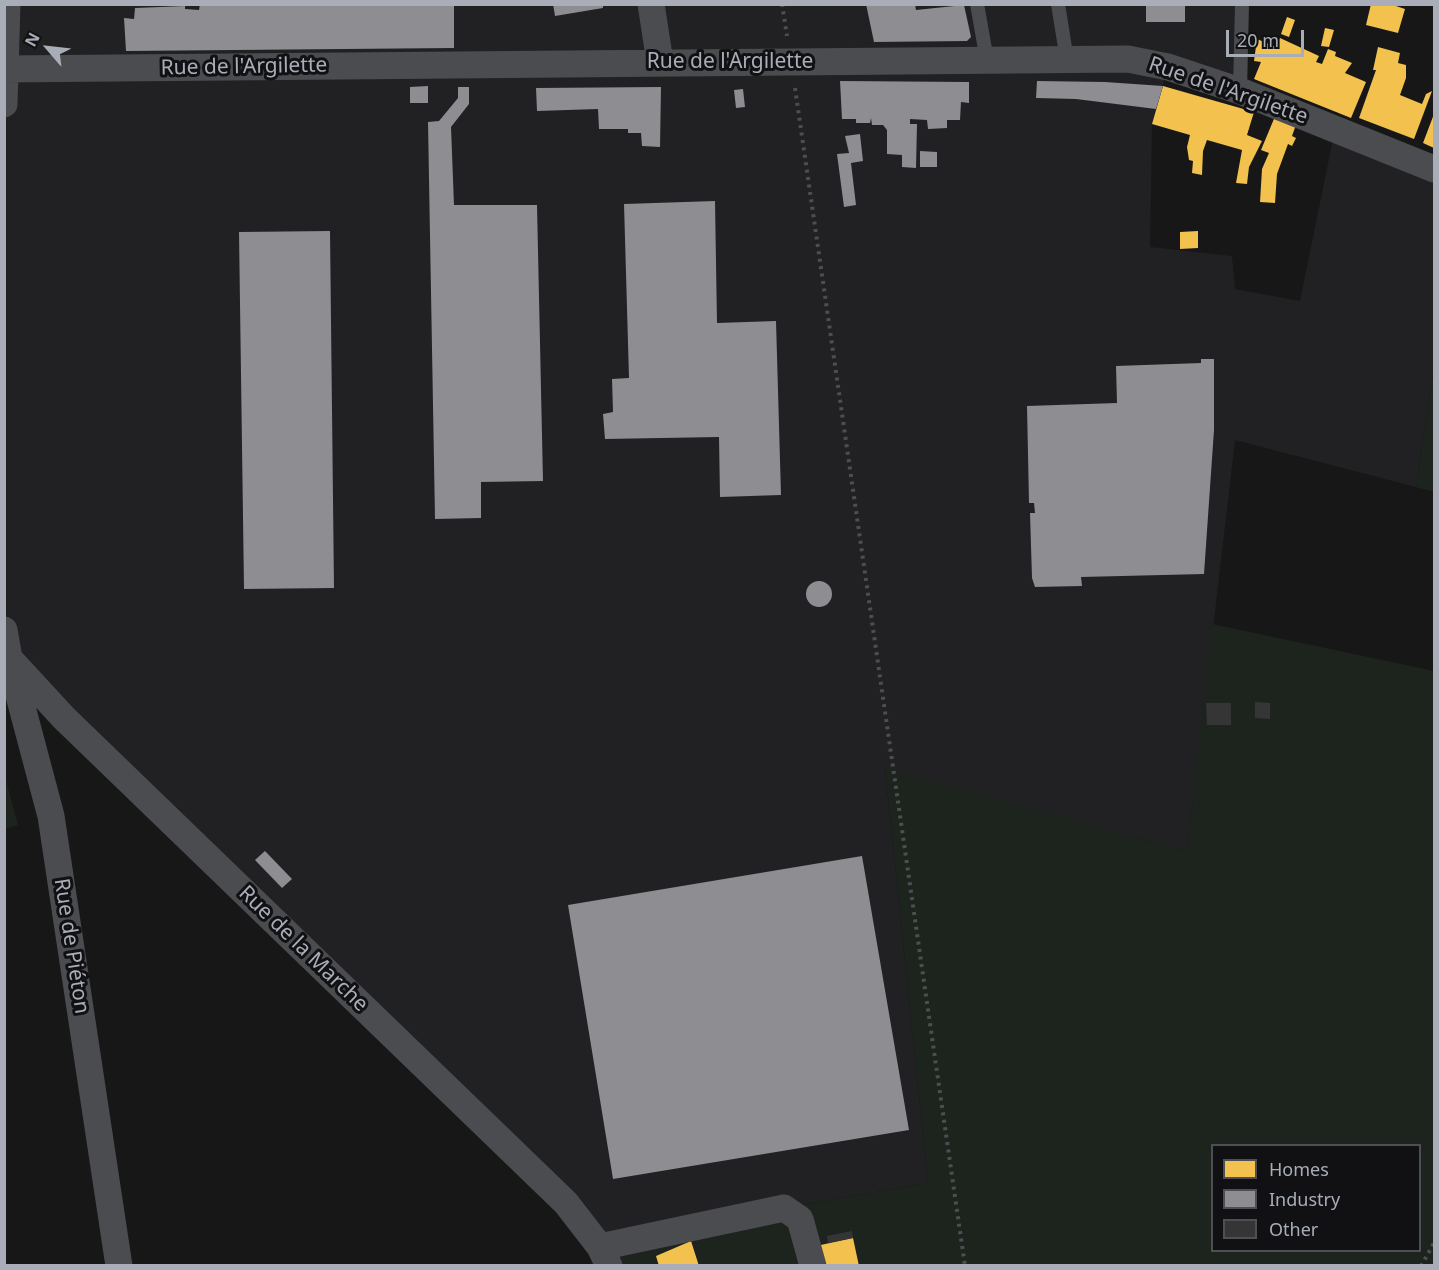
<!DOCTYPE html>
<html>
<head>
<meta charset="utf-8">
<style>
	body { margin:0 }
	#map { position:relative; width:1439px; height:1270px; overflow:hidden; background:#171717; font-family:"Noto Sans",sans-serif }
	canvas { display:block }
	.frame { position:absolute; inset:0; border:6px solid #a8adb8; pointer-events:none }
	.legend { position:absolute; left:1211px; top:1144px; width:210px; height:108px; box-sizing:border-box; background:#111113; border:2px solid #4d4f55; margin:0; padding:8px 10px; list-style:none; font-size:18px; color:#a8adb8 }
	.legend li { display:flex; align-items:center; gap:12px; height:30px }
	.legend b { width:30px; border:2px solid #4d4f55 }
	.north { position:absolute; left:18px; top:18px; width:60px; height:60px; -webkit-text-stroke:4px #111113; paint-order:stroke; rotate:298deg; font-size:16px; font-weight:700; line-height:24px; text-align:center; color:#a8adb8 }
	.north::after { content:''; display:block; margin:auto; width:21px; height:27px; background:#a8adb8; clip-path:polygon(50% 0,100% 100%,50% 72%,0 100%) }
	.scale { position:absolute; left:1226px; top:30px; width:78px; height:27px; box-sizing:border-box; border:3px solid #a8adb8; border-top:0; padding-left:8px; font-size:18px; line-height:21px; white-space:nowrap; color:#a8adb8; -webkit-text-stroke:4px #111113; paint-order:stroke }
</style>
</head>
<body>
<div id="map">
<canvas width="1439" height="1270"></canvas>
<div class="frame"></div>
<ul class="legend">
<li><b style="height:16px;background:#f2c14e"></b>Homes</li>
<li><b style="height:16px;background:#8d8d92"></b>Industry</li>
<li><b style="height:16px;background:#353536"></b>Other</li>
</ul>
<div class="north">N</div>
<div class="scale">20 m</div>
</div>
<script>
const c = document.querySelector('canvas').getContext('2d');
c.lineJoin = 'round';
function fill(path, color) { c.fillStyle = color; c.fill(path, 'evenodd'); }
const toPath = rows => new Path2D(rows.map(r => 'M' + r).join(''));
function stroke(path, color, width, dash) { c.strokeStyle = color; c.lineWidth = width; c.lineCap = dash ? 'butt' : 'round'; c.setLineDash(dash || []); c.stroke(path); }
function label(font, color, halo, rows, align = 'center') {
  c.font = font + ' "Noto Sans",sans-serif'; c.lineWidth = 6; c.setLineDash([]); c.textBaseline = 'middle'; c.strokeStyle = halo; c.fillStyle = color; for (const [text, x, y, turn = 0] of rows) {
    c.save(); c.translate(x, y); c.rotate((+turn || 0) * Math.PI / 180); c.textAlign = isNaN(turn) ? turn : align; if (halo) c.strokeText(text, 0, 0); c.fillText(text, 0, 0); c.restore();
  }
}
fill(toPath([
	[5,5,1242,5,1240,91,1168,67,1152,124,1150,247,1232,256,1235,289,1300,301,1335,129,1434,169,1434,367,1416,487,1235,440,1187,852,885,768,928,1183,784,1208,600,1247,5,653]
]), '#212123');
fill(toPath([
	[798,5,848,5,805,10],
	[1434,367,1434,492,1416,487],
	[1212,624,1434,671,1434,1265,609,1266,600,1247,784,1208,928,1183,885,767,1187,852],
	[1212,1146,1420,1146,1420,1250,1212,1250],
	[4,773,18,825,5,829,4,829]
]), '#1d241e');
fill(toPath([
	[1371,4,1390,4,1405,9,1398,33,1366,25],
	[1287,17,1295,20,1289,37,1281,34],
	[1325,28,1334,30,1329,47,1321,46],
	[1280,38,1319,56,1316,62,1322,64,1328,49,1336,52,1335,56,1352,63,1345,73,1366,82,1351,118,1254,79,1261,62,1254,61,1257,39,1276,47],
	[1378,47,1400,53,1398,63,1406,65,1406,78,1400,95,1422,104,1426,94,1432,91,1414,139,1359,118,1376,70,1373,70],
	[1163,86,1254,112,1247,135,1262,141,1249,167,1247,184,1236,183,1242,150,1207,140,1203,151,1202,175,1192,173,1193,161,1189,160,1187,147,1190,135,1152,124],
	[1276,114,1297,122,1292,136,1296,138,1292,146,1288,144,1277,174,1275,203,1260,202,1262,169,1269,153,1261,150],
	[1434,114,1434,148,1423,143],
	[1198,231,1198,248,1180,249,1180,232],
	[853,1238,859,1266,820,1266,816,1246],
	[691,1241,699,1266,659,1266,656,1256]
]), '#f2c14e');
fill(toPath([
	[200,4,454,4,454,48,126,51,124,18,134,19,135,8,185,6,185,9,199,10],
	[553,4,603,4,603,8,555,16],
	[866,4,915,4,916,10,964,5,971,37,967,41,874,42],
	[1146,5,1185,5,1185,22,1146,22],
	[840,81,969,82,969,103,961,102,960,120,947,120,947,128,928,129,927,120,910,119,910,124,917,124,916,168,902,167,902,155,887,154,887,130,883,125,872,125,871,118,870,123,856,123,856,119,842,119],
	[1037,81,1105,82,1163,86,1156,109,1076,99,1036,98],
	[428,86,428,103,410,103,410,87],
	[458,87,469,87,469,104,451,127,454,205,537,205,543,481,481,482,481,518,435,519,428,122,439,121,458,98],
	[661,87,660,147,642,146,641,133,628,133,628,129,599,129,598,109,537,111,536,88],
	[743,89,745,107,736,108,734,90],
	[860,134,863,161,851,163,856,205,844,207,837,154,849,153,845,136],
	[920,151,937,152,937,167,920,167],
	[715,201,717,323,776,321,781,495,720,497,719,437,605,439,603,414,613,412,612,379,629,378,624,204],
	[330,231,334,588,244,589,239,232],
	[1201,359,1214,359,1214,430,1204,574,1081,577,1082,586,1035,587,1032,578,1030,513,1035,513,1034,503,1029,503,1027,406,1117,403,1116,366,1201,363],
	'806 594a13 13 0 1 1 26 0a13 13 0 1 1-26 0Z',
	[265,851,292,879,282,888,255,860],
	[862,856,909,1130,613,1179,568,905]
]), '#8d8d92');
fill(toPath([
	[1255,702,1270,703,1270,719,1255,718],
	[1206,703,1231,703,1231,725,1207,725],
	[852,1231,853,1238,828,1243,827,1236]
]), '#353536');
stroke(toPath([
	[782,4,787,36],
	[795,88,965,1266],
	[1421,1266,1434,1243]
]), '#4d4e52', 4, [3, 4.5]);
stroke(toPath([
	[977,4,987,60],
	[1058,4,1067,60],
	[1240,91,1242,4]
]), '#4b4c50', 14);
stroke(toPath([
	[651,4,660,62],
	[4,69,1128,59,1168,67,1240,91,1434,169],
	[4,104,7,4],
	[4,630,9,658,51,816,119,1266],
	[4,653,64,718,566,1203,600,1247,609,1266],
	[600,1247,784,1208,800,1219,813,1266]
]), '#4b4c50', 27);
label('21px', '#a8adb8', '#111113', [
	["Rue de l'Argilette",730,62],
	["Rue de l'Argilette",244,67,-1],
	["Rue de l'Argilette",1228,91,19],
	["Rue de Piéton",71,946,81],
	["Rue de la Marche",303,949,44]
]);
</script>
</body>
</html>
